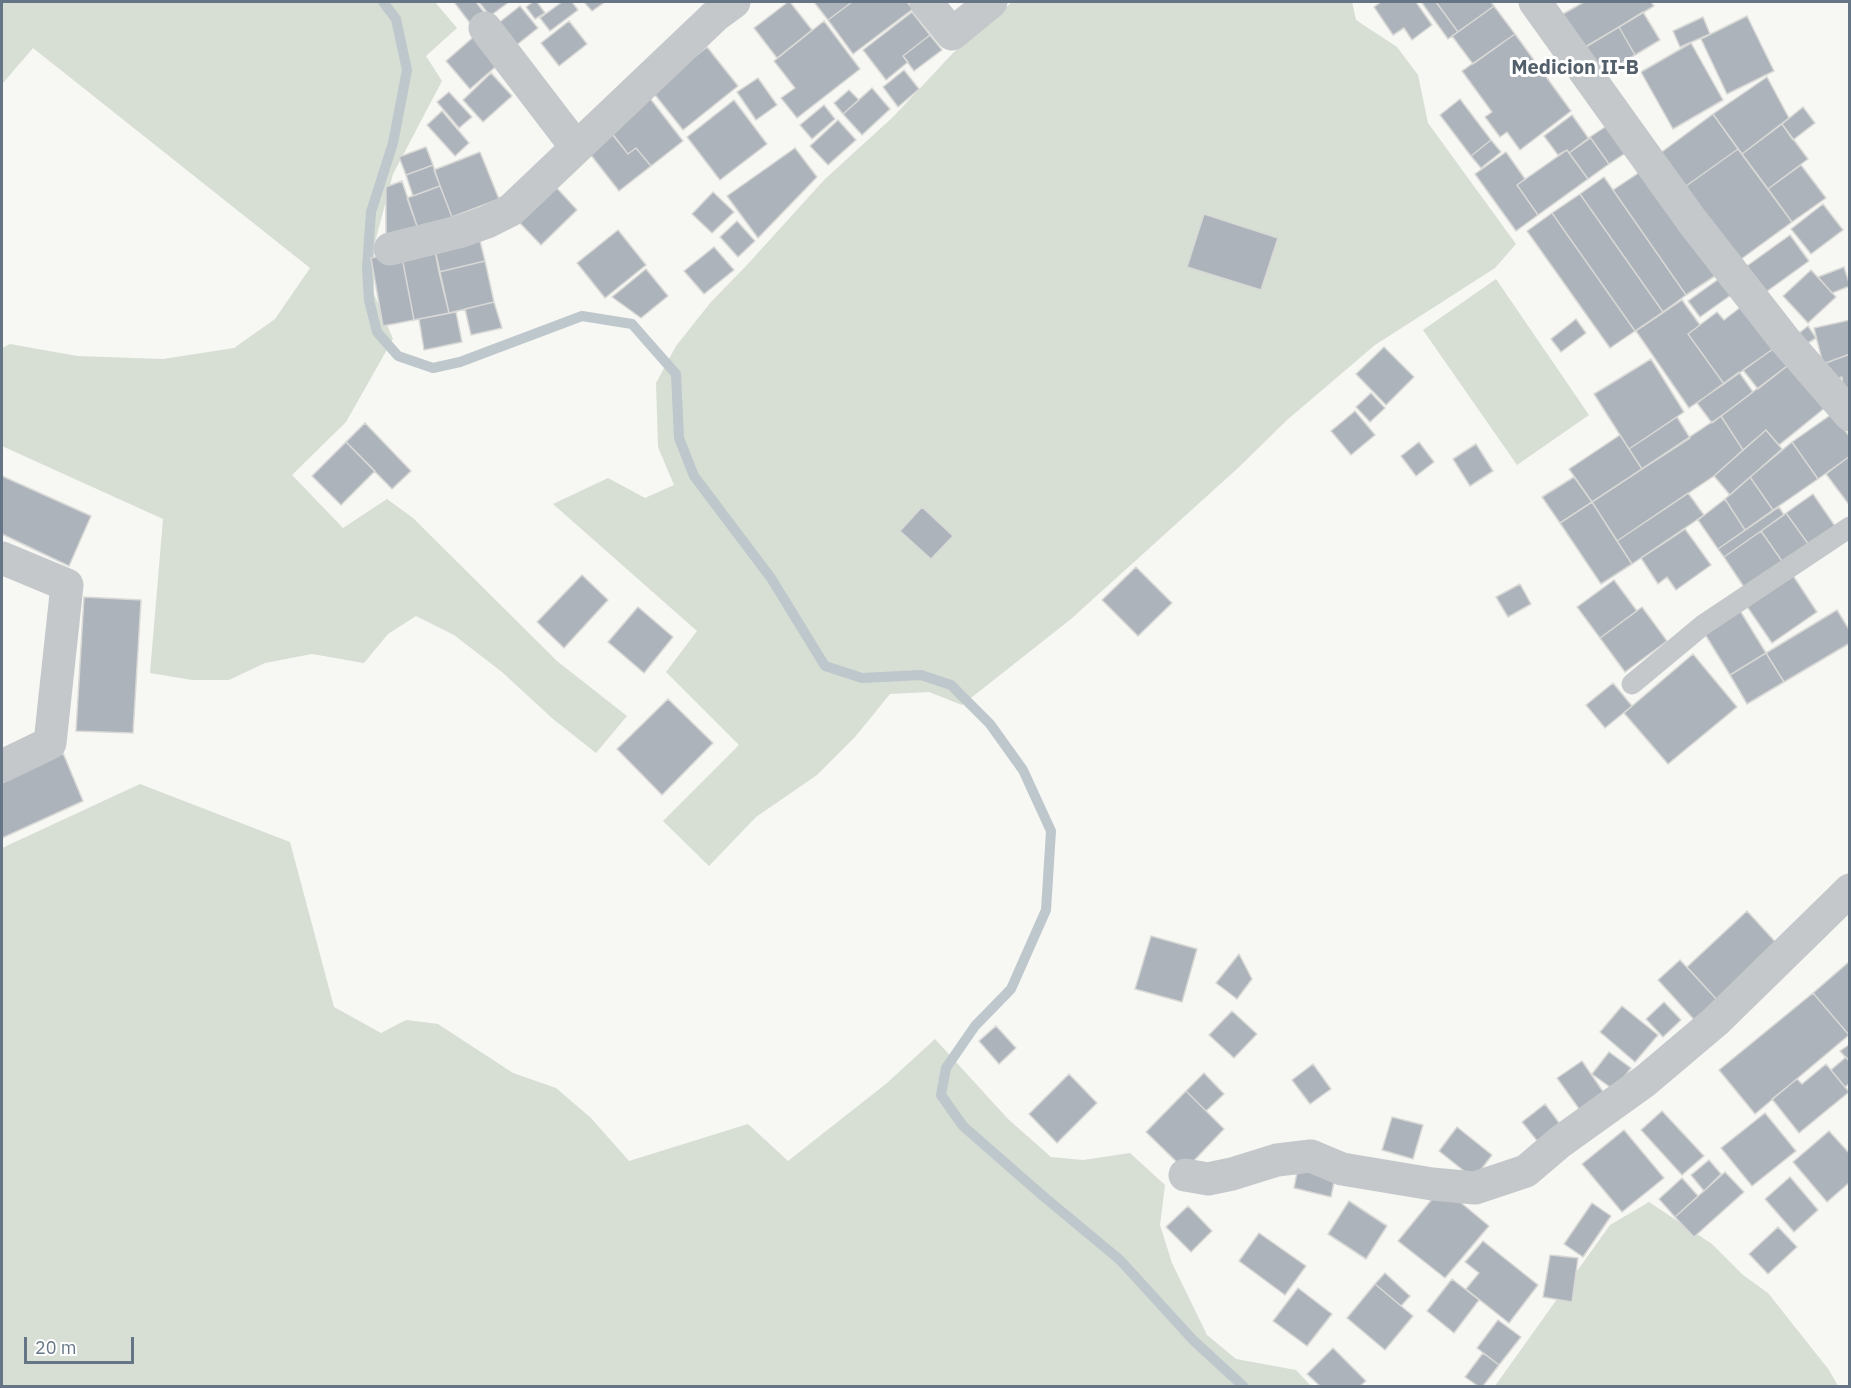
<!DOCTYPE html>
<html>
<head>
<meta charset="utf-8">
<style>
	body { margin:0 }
	#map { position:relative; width:1851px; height:1388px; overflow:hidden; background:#f7f7f3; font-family:"IBM Plex Sans",sans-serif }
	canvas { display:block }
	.frame { position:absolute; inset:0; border:3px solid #657585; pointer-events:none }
	.scale { position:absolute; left:24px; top:1337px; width:110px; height:27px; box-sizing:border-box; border:3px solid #657585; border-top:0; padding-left:8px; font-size:18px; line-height:21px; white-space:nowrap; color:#657585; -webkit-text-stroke:4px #fff; paint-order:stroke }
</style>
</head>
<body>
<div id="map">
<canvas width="1851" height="1388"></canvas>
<div class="frame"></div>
<div class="scale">20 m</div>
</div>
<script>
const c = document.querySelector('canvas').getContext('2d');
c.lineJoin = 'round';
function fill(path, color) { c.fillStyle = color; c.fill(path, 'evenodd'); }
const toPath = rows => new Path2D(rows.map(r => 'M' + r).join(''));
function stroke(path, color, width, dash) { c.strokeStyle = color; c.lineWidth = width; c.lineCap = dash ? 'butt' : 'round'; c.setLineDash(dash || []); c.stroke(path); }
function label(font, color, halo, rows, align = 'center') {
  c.font = font + ' "IBM Plex Sans",sans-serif'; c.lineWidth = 6; c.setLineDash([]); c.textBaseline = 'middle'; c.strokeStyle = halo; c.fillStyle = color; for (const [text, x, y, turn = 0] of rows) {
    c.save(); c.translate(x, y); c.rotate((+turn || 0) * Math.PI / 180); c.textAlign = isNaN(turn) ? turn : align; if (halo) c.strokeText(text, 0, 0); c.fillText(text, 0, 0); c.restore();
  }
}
fill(toPath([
	[2,2,435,2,457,28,426,56,442,81,393,174,374,246,374,294,393,339,346,422,292,475,343,528,387,499,413,518,557,661,627,716,596,753,553,719,502,672,454,635,416,616,388,634,364,663,312,654,265,663,229,680,192,680,150,673,163,519,2,446,2,348,10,344,77,356,163,359,234,348,275,319,310,268,33,48,3,83,2,82],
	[1012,2,1170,2,1172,3,1174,2,1352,2,1356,20,1397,47,1418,75,1428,123,1516,244,1495,268,1375,345,1287,420,1238,468,1071,619,962,705,929,692,890,694,855,737,817,775,756,817,709,866,663,821,739,745,666,672,697,631,553,504,608,478,645,498,674,485,658,447,656,383,676,346,711,302,746,266,825,179,893,117,954,52],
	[1496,279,1589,415,1517,465,1423,330],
	[140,784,290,842,334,1007,381,1033,406,1020,438,1024,513,1073,556,1088,591,1118,629,1161,748,1124,788,1161,887,1083,935,1039,1008,1119,1051,1157,1083,1160,1130,1153,1165,1185,1160,1225,1172,1263,1207,1335,1236,1359,1296,1370,1311,1386,2,1386,2,848],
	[1649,1202,1712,1244,1743,1275,1768,1293,1829,1370,1838,1386,1495,1386,1610,1225]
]), '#d7ded4');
stroke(toPath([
	[383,2,396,19,407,70,393,143,371,212,367,268,369,300,377,332,398,356,433,368,460,362,582,316,632,324,676,374,679,438,694,476,771,578,825,666,862,678,921,675,951,685,990,724,1023,770,1051,831,1046,910,1011,989,975,1026,946,1068,941,1095,963,1126,1043,1196,1120,1260,1193,1340,1243,1386]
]), '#bdc7cc', 10);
const building = toPath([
	[454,2,476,2,490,20,476,31,454,2],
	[479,2,509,2,490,16,479,2],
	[533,2,537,2,545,13,535,19,526,7,533,2],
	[562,2,572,2,578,10,550,31,540,18,562,2],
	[584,2,605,2,592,11,584,2],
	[788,2,790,2,812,30,777,58,754,28,788,2],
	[814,2,852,2,828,20,814,2],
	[852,2,907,2,913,9,853,54,828,20,852,2],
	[1381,2,1416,2,1432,25,1412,40,1404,28,1393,35,1374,7,1381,2],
	[1425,2,1436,2,1458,32,1448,39,1422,3,1425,2],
	[1436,2,1491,2,1494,6,1458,32,1436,2],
	[1584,2,1651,2,1654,6,1584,48,1563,14,1584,2],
	[520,6,538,28,514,47,496,25,520,6],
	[1494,6,1515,34,1473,64,1452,36,1494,6],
	[912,12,930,35,903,56,908,62,886,80,863,50,912,12],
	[1643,12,1660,40,1635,55,1619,27,1643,12],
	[1747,16,1774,71,1727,94,1701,39,1747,16],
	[1703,17,1710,34,1680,47,1673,31,1703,17],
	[569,21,587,44,559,66,541,43,569,21],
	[824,21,860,69,797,118,781,98,795,88,774,61,824,21],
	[1619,27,1635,55,1597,78,1580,50,1619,27],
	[477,34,501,62,470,89,446,61,477,34],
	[1515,34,1571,111,1520,150,1507,132,1500,137,1485,117,1492,112,1462,71,1515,34],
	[930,35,942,50,914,71,903,56,930,35],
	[1691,43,1723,100,1673,129,1641,72,1691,43],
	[707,47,738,86,683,130,652,91,707,47],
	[904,70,919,89,898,107,883,87,904,70],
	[491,73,512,96,483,122,463,100,491,73],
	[1767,77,1789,118,1742,154,1713,114,1767,77],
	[758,78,777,105,756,120,737,92,758,78],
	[872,88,890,109,862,135,843,114,872,88],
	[849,90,859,100,843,114,834,103,849,90],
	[449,92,472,117,459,128,437,102,449,92],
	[649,97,683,141,651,166,636,148,628,154,608,129,649,97],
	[1460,99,1491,140,1471,156,1440,115,1460,99],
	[734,100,767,144,720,180,687,137,734,100],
	[824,105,835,119,812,139,800,125,824,105],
	[1803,107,1815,123,1793,140,1782,124,1803,107],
	[442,111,469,143,455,156,427,125,442,111],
	[1713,114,1738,149,1679,191,1655,157,1713,114],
	[1572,115,1589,139,1569,153,1567,150,1558,155,1544,136,1572,115],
	[838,120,856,140,828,165,810,146,838,120],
	[1782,124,1808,159,1768,189,1742,154,1782,124],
	[1608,125,1627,152,1609,164,1590,137,1608,125],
	[611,132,628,154,636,148,651,166,619,191,587,150,611,132],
	[1590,137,1609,164,1588,179,1569,153,1590,137],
	[1491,140,1501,152,1481,168,1471,156,1491,140],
	[426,147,433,165,406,175,399,157,426,147],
	[795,148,817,177,758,238,727,196,795,148],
	[1738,149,1792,222,1733,265,1679,191,1738,149],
	[1567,150,1588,179,1538,215,1517,185,1567,150],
	[480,152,499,199,452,217,434,170,480,152],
	[1506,152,1525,179,1517,185,1538,215,1516,231,1475,174,1506,152],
	[433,165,440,186,413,196,406,175,433,165],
	[1801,165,1826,198,1792,222,1768,189,1801,165],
	[1643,170,1715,276,1686,295,1613,190,1643,170],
	[1604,177,1686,295,1663,312,1580,194,1604,177],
	[402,181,418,229,386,240,386,187,402,181],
	[554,185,577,210,541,245,517,220,554,185],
	[440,186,452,217,418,229,407,198,440,186],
	[713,192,734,212,712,233,692,214,713,192],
	[1580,194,1663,312,1635,331,1552,213,1580,194],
	[1823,204,1843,230,1811,254,1791,229,1823,204],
	[1552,213,1635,331,1610,348,1527,231,1552,213],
	[1204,214,1278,238,1261,290,1187,267,1204,214],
	[737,221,755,241,738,257,720,237,737,221],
	[618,230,646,265,605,298,577,263,618,230],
	[478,233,485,261,439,272,434,245,478,233],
	[1790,235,1809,261,1759,297,1740,271,1790,235],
	[434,245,449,313,414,320,401,252,434,245],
	[714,247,734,270,704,294,684,271,714,247],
	[401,252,414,320,383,326,371,258,401,252],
	[485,261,494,302,449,313,439,272,485,261],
	[1844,267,1850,286,1832,293,1818,277,1844,267],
	[646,269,668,296,641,318,612,297,646,269],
	[1811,270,1836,297,1808,323,1783,296,1811,270],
	[1720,278,1731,295,1700,317,1688,301,1720,278],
	[1682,300,1700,325,1688,334,1724,384,1689,408,1636,331,1682,300],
	[494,302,502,328,471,335,465,309,494,302],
	[1742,306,1773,349,1724,384,1688,334,1717,312,1724,320,1742,306],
	[456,312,462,342,424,350,419,319,456,312],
	[1576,319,1586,333,1561,352,1551,339,1576,319],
	[1850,320,1850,354,1823,364,1814,328,1850,320],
	[1808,326,1816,338,1805,345,1798,334,1808,326],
	[1384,347,1414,377,1386,405,1356,374,1384,347],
	[1773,349,1791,363,1758,389,1743,370,1773,349],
	[1850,354,1850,390,1843,390,1842,377,1832,381,1823,364,1850,354],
	[1651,359,1684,412,1629,449,1594,394,1651,359],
	[1791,363,1826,407,1779,445,1766,430,1743,450,1721,416,1791,363],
	[1739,372,1753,392,1712,423,1697,403,1739,372],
	[1371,393,1385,408,1370,422,1356,407,1371,393],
	[1355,411,1375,435,1351,455,1331,431,1355,411],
	[1832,414,1850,437,1850,456,1818,479,1792,442,1832,414],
	[1721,416,1743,450,1714,476,1617,541,1592,502,1721,416],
	[1677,417,1690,438,1642,469,1629,449,1677,417],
	[365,423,411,471,392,489,346,442,365,423],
	[1766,430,1782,449,1730,495,1714,476,1766,430],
	[1620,435,1642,469,1592,502,1569,469,1620,435],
	[346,442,375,471,341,505,312,476,346,442],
	[1419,442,1434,462,1416,476,1401,456,1419,442],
	[1792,442,1818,479,1773,510,1750,477,1792,442],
	[1476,444,1493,471,1470,486,1453,459,1476,444],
	[1850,456,1850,506,1826,474,1850,456],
	[2,476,91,516,69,566,2,534,2,476],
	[1574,477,1592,502,1560,523,1542,497,1574,477],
	[1750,477,1773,510,1745,530,1725,499,1750,477],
	[1688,493,1704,515,1632,564,1617,541,1688,493],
	[1813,494,1835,526,1809,545,1786,513,1813,494],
	[1725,499,1745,530,1718,549,1698,520,1725,499],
	[1592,502,1632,564,1601,584,1560,523,1592,502],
	[922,507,953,536,931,559,900,531,922,507],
	[1779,507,1784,515,1724,557,1718,549,1779,507],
	[1786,513,1809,545,1784,564,1761,531,1786,513],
	[1685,529,1711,565,1676,590,1667,577,1658,584,1641,558,1685,529],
	[1761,531,1784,564,1746,590,1724,557,1761,531],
	[1136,567,1172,603,1138,636,1102,600,1136,567],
	[1792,574,1817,612,1772,643,1746,605,1792,574],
	[582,575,608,600,564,648,537,622,582,575],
	[1614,580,1637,611,1600,638,1577,607,1614,580],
	[1520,584,1531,604,1508,617,1496,597,1520,584],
	[84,597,141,600,133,733,76,731,84,597],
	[638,607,673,637,644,673,608,642,638,607],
	[1642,607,1667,641,1625,672,1600,638,1642,607],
	[1739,609,1766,653,1730,675,1703,631,1739,609],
	[1837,610,1850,631,1850,643,1784,682,1766,653,1837,610],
	[1766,653,1784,682,1747,704,1730,675,1766,653],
	[1693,654,1737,707,1668,764,1624,713,1693,654],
	[1613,683,1632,706,1605,728,1586,705,1613,683],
	[668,699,713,743,662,795,617,749,668,699],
	[63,753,83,801,2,838,2,783,63,753],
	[1747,911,1780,947,1720,1003,1687,967,1747,911],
	[1151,936,1197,949,1182,1002,1135,989,1151,936],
	[1239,954,1252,979,1237,999,1216,983,1239,954],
	[1680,960,1720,1003,1698,1024,1658,980,1680,960],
	[1850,961,1850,1035,1849,1035,1813,993,1850,961],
	[1813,993,1849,1035,1755,1114,1719,1070,1813,993],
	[1664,1002,1681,1020,1663,1037,1646,1019,1664,1002],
	[1622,1006,1658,1035,1635,1062,1600,1032,1622,1006],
	[1232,1011,1257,1034,1234,1058,1209,1035,1232,1011],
	[996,1026,1016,1048,999,1064,979,1041,996,1026],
	[1850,1044,1850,1062,1840,1051,1850,1044],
	[1609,1052,1631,1068,1614,1090,1592,1074,1609,1052],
	[1846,1057,1850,1062,1850,1083,1845,1087,1831,1070,1846,1057],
	[1582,1061,1606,1096,1582,1113,1557,1078,1582,1061],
	[1313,1064,1331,1089,1310,1104,1292,1080,1313,1064],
	[1826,1064,1849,1092,1799,1133,1772,1099,1797,1079,1802,1084,1826,1064],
	[1204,1073,1224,1094,1206,1111,1186,1091,1204,1073],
	[1069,1074,1097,1103,1057,1143,1029,1114,1069,1074],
	[1186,1091,1224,1129,1185,1170,1146,1132,1186,1091],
	[1545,1104,1560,1124,1538,1142,1522,1122,1545,1104],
	[1662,1111,1704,1156,1682,1175,1641,1130,1662,1111],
	[1765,1113,1796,1151,1752,1186,1721,1148,1765,1113],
	[1392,1117,1423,1125,1413,1159,1382,1150,1392,1117],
	[1457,1127,1492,1155,1474,1179,1439,1151,1457,1127],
	[1624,1130,1664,1178,1622,1212,1582,1164,1624,1130],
	[1829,1131,1850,1154,1850,1182,1827,1202,1793,1162,1829,1131],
	[1709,1160,1721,1174,1704,1191,1691,1175,1709,1160],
	[1298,1168,1335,1177,1331,1197,1294,1188,1298,1168],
	[1725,1172,1744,1192,1694,1237,1675,1217,1725,1172],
	[1790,1177,1818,1210,1794,1232,1765,1199,1790,1177],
	[1682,1178,1698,1196,1675,1217,1659,1199,1682,1178],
	[1442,1187,1489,1226,1445,1278,1398,1241,1442,1187],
	[1349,1201,1387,1226,1366,1259,1328,1234,1349,1201],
	[1592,1203,1611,1216,1583,1257,1564,1244,1592,1203],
	[1188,1206,1212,1231,1191,1252,1166,1227,1188,1206],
	[1778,1227,1797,1247,1768,1274,1749,1254,1778,1227],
	[1259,1233,1306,1266,1285,1295,1239,1261,1259,1233],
	[1483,1241,1538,1285,1509,1323,1466,1289,1479,1273,1465,1262,1483,1241],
	[1550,1255,1578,1258,1572,1302,1543,1297,1550,1255],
	[1385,1273,1410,1296,1401,1306,1375,1284,1385,1273],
	[1452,1279,1479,1300,1454,1333,1427,1311,1452,1279],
	[1375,1284,1413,1316,1385,1350,1347,1318,1375,1284],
	[1298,1288,1332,1314,1307,1346,1273,1321,1298,1288],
	[1498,1320,1521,1337,1499,1365,1477,1348,1498,1320],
	[1333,1348,1366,1381,1360,1386,1320,1386,1307,1374,1333,1348],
	[1483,1353,1499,1365,1483,1386,1478,1386,1465,1377,1483,1353]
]);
fill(building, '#acb3ba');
stroke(building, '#d8d8d6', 1.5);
stroke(toPath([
	[1632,684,1703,625,1850,527]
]), '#c4c8cb', 21);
stroke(toPath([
	[926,2,952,34,991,2],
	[1535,2,1692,221,1784,339,1850,415],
	[485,28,576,147],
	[390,249,462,231,487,222,511,210,715,16,734,2],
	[2,558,67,585,50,743,2,766],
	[1185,1175,1208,1179,1232,1174,1277,1160,1311,1156,1342,1169,1432,1184,1475,1188,1526,1171,1560,1142,1645,1081,1716,1021,1850,890]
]), '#c4c8cb', 33);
label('bold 20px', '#535f6a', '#fff', [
	["Medicion II-B",1575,68]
]);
</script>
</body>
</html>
